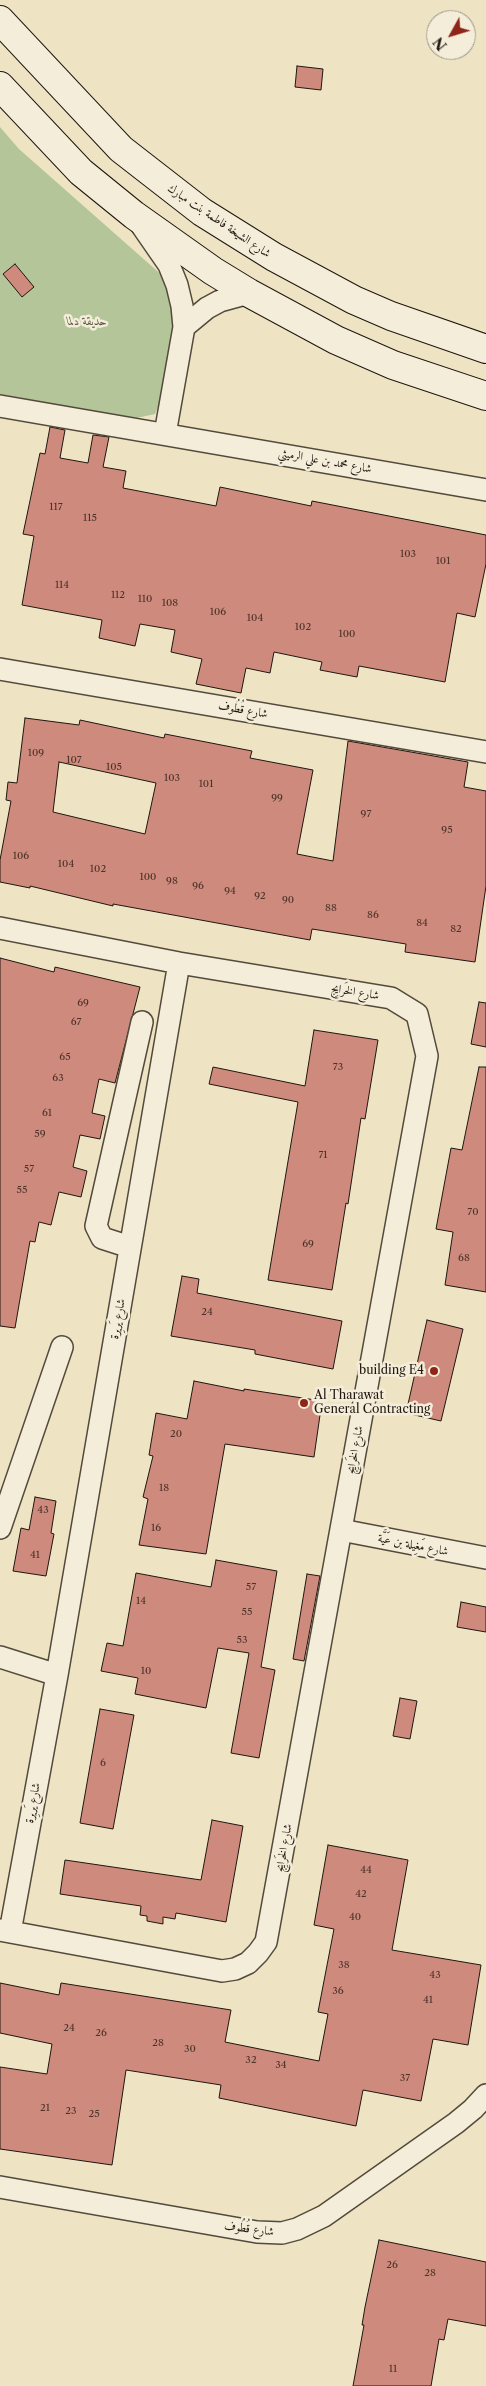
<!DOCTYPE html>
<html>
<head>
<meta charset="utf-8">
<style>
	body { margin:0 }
	#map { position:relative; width:486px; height:2386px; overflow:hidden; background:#eee4c4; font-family:"Libre Caslon Text",serif }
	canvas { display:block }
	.north { position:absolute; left:426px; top:10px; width:50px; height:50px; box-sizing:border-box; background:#f4edd9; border:1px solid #9f9788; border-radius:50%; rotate:231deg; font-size:14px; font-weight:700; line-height:20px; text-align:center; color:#20160f }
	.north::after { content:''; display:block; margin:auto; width:18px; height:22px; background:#8f2418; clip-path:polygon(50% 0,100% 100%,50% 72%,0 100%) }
</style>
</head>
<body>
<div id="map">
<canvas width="486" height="2386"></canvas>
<div class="north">N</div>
</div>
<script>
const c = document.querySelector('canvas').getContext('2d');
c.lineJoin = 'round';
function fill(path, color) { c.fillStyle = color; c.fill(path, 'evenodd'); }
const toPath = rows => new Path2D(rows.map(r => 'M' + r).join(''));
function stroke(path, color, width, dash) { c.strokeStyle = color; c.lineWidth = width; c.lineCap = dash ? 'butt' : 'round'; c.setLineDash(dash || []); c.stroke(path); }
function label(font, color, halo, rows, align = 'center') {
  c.font = font + ' "Libre Caslon Text",Amiri,serif'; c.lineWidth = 5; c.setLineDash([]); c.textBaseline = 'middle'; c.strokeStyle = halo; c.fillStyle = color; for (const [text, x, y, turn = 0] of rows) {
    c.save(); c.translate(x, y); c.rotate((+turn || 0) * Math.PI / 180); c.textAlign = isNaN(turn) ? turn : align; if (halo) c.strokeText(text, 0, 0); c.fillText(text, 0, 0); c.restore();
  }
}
fill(toPath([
	[0,127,19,149,164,277,179,318,163,395,155,414,132,419,0,394]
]), '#b3c599');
const building = toPath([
	[297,66,323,69,321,90,295,87,297,66],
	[15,264,34,287,22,297,3,274,15,264],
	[50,427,65,430,60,458,88,463,93,435,109,437,103,467,126,471,123,488,216,506,220,487,311,506,312,501,486,535,486,564,475,617,457,613,445,682,359,666,357,677,320,670,322,662,274,652,270,673,246,668,241,693,196,684,202,659,171,652,175,630,140,624,135,646,99,638,102,620,22,605,34,536,23,534,40,453,45,454,50,427],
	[25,718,79,725,80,720,164,738,165,734,252,751,250,758,313,770,297,854,333,861,348,741,468,762,464,787,486,791,486,886,475,962,405,952,406,944,312,929,310,940,113,904,113,906,30,886,30,888,0,882,0,860,11,801,6,800,8,782,17,783,25,718],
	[59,762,156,783,145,834,53,812,59,762],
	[0,958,54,972,55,967,140,987,115,1083,99,1079,92,1113,105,1116,100,1139,80,1135,73,1167,87,1171,81,1197,59,1192,51,1225,39,1222,35,1242,30,1241,15,1328,0,1326,0,958],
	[479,1002,486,1003,486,1047,471,1044,479,1002],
	[314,1030,378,1040,365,1119,361,1118,348,1204,346,1203,332,1290,268,1280,298,1102,209,1084,213,1067,305,1086,314,1030],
	[479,1067,486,1067,486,1292,445,1285,453,1232,436,1229,451,1148,462,1150,479,1067],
	[182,1276,199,1279,197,1293,342,1321,333,1369,255,1354,255,1350,171,1336,182,1276],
	[427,1320,463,1329,441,1421,406,1413,427,1320],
	[194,1381,244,1391,244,1389,322,1401,314,1457,225,1444,206,1554,139,1545,148,1499,143,1497,153,1456,149,1455,156,1413,187,1419,194,1381],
	[35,1497,56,1501,51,1533,54,1534,46,1576,13,1571,21,1528,29,1530,35,1497],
	[216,1560,277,1571,261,1667,275,1670,259,1758,231,1753,249,1653,218,1648,206,1708,135,1694,138,1678,101,1671,107,1643,123,1646,136,1573,211,1587,216,1560],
	[307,1574,320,1576,304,1661,293,1659,307,1574],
	[461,1602,486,1607,486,1632,457,1627,461,1602],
	[400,1698,417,1701,410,1739,393,1736,400,1698],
	[100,1709,134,1715,113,1829,80,1823,100,1709],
	[212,1820,243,1826,226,1922,176,1913,175,1919,163,1917,163,1924,147,1921,147,1916,140,1915,141,1906,60,1894,65,1860,201,1880,212,1820],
	[328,1845,408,1860,392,1950,481,1965,468,2045,433,2039,421,2101,363,2090,356,2126,219,2098,221,2085,126,2070,112,2165,0,2149,0,2067,47,2074,52,2044,0,2033,0,1983,59,1995,61,1983,231,2010,225,2042,319,2061,328,2014,318,2012,334,1929,314,1925,328,1845],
	[379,2240,486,2262,486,2326,448,2319,444,2340,439,2339,431,2386,353,2386,364,2325,362,2325,365,2307,379,2240]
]);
fill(building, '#ce8a7c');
stroke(building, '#20160f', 1);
const street = toPath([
	[142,226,169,265,177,285,182,306,184,327,165,434],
	[184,327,207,308,220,301,249,293],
	[0,406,486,490],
	[0,669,486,752],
	[0,928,179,963,391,998,417,1014,427,1056,266,1942,258,1953,248,1963,235,1969,222,1971,0,1930],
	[130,1247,102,1238,96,1226,142,1022],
	[0,1528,62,1347],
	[341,1530,486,1558],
	[0,1657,57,1675],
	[10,1932,57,1675,179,963],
	[0,2187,257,2232,282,2233,297,2229,324,2216,456,2123,473,2109,486,2095]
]);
const secondary = toPath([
	[0,20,121,149,202,212,274,257,354,300,391,316,486,349],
	[0,86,81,172,134,215,213,271,249,293,336,340,393,365,486,396]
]);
stroke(street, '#544a3c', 24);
stroke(secondary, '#20160f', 30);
stroke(street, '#f4edd9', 21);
stroke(secondary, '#f4edd9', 28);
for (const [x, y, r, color] of [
	[434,1371,5,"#8f2418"],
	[304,1403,5,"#8f2418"]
]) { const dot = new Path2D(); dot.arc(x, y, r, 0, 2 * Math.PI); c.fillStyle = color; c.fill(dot); stroke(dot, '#f4edd9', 2); }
label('10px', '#4c332a', null, [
	["117",56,507],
	["115",90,518],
	["103",408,554],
	["101",443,561],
	["114",62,585],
	["112",118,595],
	["110",145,599],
	["108",170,603],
	["106",218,612],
	["104",255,618],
	["102",303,627],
	["100",347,634],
	["109",36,753],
	["107",74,760],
	["105",114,767],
	["103",172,778],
	["101",206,784],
	["99",277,798],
	["97",366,814],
	["95",447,830],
	["106",21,856],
	["104",66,864],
	["102",98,869],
	["100",148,877],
	["98",172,881],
	["96",198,886],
	["94",230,891],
	["92",260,896],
	["90",288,900],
	["88",331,908],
	["86",373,915],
	["84",422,923],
	["82",456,929],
	["69",83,1003],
	["67",76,1022],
	["65",65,1057],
	["73",338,1067],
	["63",58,1078],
	["61",47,1113],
	["59",40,1134],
	["71",323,1155],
	["57",29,1169],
	["55",22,1190],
	["70",473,1212],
	["69",308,1244],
	["68",464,1258],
	["24",207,1312],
	["20",176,1434],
	["18",164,1488],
	["43",43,1510],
	["16",156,1528],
	["41",35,1555],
	["57",251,1587],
	["14",141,1601],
	["55",247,1612],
	["53",242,1640],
	["10",146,1671],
	["6",103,1763],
	["44",366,1870],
	["42",361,1894],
	["40",355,1917],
	["38",344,1965],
	["43",435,1975],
	["36",338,1991],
	["41",428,2000],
	["24",69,2028],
	["26",101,2033],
	["28",158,2043],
	["30",190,2049],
	["32",251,2060],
	["34",281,2065],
	["37",405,2078],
	["21",45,2108],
	["23",71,2111],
	["25",94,2114],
	["26",392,2265],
	["28",430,2273],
	["11",393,2369]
]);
label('12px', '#20160f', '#f4edd9', [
	["شارع الشيخة فاطمة بنت مبارك",219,221,34],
	["شارع محمد بن علي الرميثي",325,461,10],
	["شارع قُطُوف",243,710,10],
	["شارع الخَرايِج",355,992,9],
	["شارع يَريِرة",118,1319,-80],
	["شارع الخَرايِج",355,1450,-80],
	["شارع مَغِيلة بن عَيَّة",413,1545,11],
	["شارع يَريِرة",33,1803,-80],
	["شارع الخَرايِج",284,1848,-80],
	["شارع قُطُوف",249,2229,7]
]);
label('italic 12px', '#53533f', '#f4edd9', [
	["حديقة دلما",87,322]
]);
label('12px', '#20160f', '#f4edd9', [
	["building E4",424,1371],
	["Al Tharawat",314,1396,"left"],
	["General Contracting",314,1410,"left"]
], 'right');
</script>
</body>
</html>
